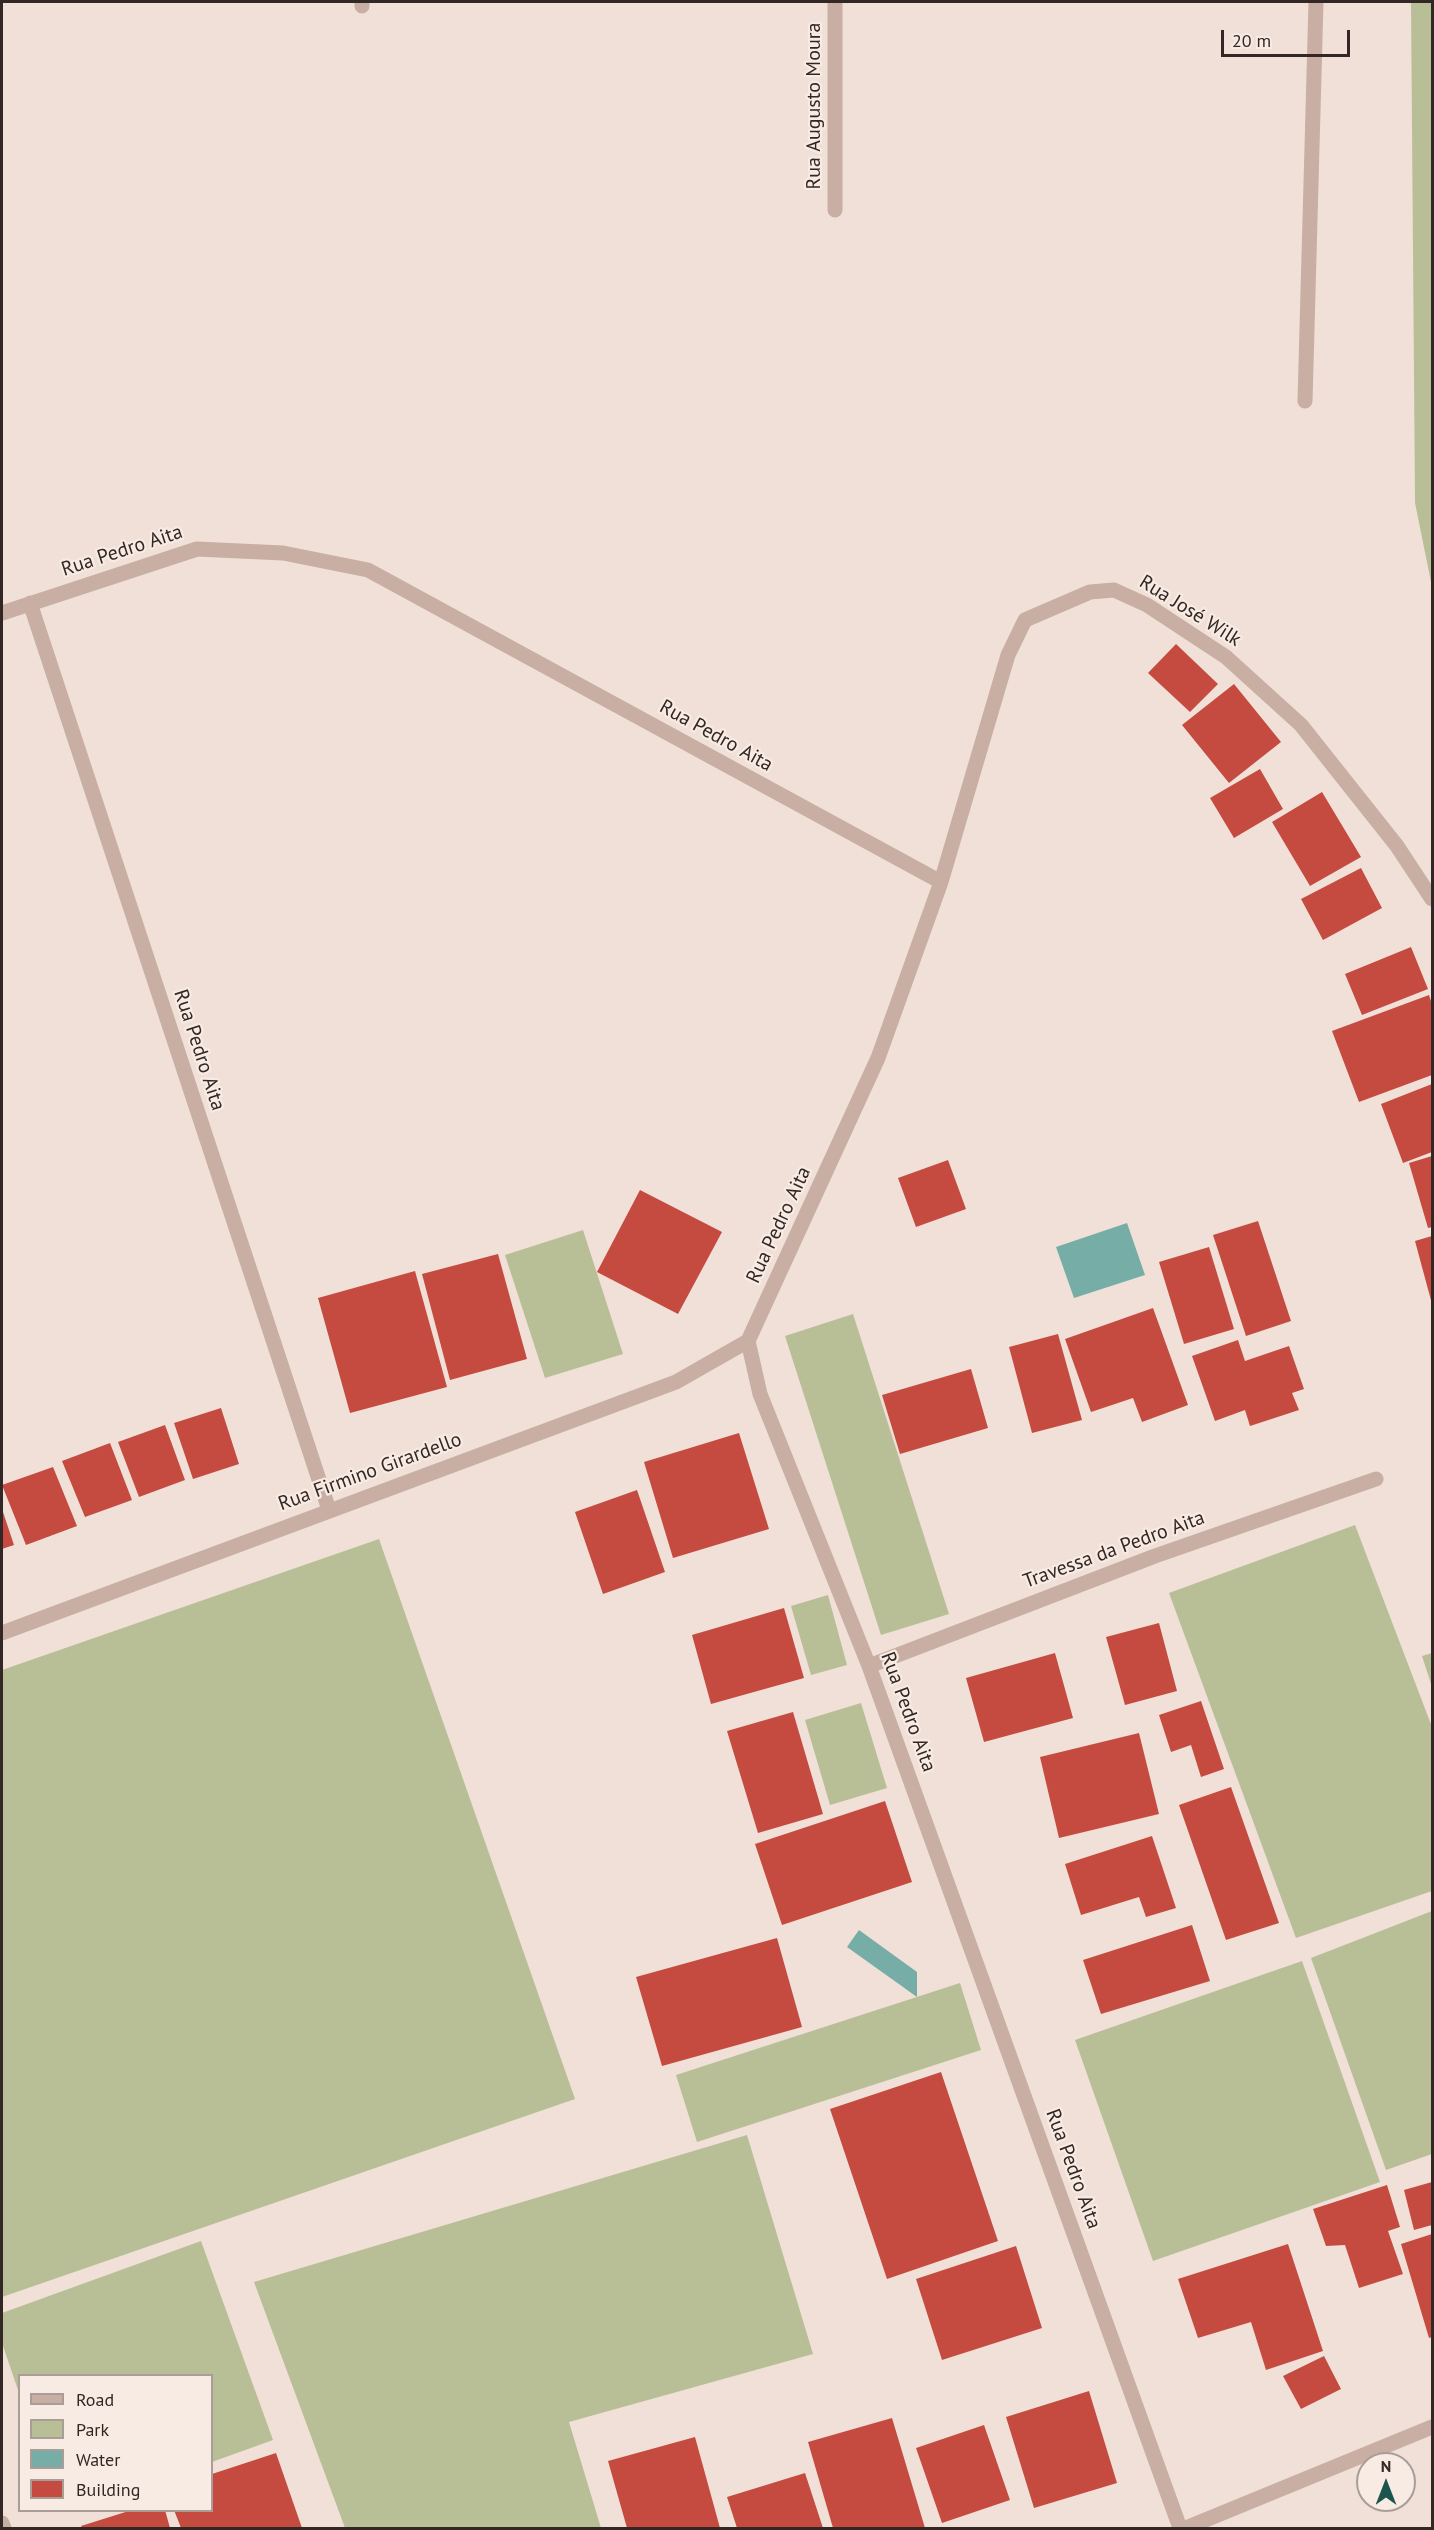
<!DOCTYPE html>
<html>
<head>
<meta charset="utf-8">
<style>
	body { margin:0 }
	#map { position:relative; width:1434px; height:2530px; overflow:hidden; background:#f0e0d7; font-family:"PT Sans",sans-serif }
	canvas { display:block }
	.frame { position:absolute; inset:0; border:3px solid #332725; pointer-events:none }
	.legend { position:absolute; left:18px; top:2374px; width:195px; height:138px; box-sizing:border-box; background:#f8ebe3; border:2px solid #a99d97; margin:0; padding:8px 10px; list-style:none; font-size:18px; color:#332725 }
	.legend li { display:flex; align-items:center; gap:12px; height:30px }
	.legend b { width:30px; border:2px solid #a99d97 }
	.north { position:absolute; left:1356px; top:2452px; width:60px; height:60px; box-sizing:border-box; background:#f8ebe3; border:2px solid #a99d97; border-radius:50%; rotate:0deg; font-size:16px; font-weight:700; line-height:24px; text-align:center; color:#332725 }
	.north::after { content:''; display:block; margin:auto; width:21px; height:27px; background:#1c544e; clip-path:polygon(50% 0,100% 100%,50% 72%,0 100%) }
	.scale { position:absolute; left:1221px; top:30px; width:129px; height:27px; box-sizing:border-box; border:3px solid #332725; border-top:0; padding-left:8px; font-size:18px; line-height:21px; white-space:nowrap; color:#332725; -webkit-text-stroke:4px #f8ebe3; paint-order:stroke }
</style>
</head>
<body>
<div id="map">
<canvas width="1434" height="2530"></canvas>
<div class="frame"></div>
<ul class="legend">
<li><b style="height:8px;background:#c8aea3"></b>Road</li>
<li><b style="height:16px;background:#b8bf97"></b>Park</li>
<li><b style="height:16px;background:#76ada6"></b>Water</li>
<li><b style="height:16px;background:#c54b40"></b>Building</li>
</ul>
<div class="north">N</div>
<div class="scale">20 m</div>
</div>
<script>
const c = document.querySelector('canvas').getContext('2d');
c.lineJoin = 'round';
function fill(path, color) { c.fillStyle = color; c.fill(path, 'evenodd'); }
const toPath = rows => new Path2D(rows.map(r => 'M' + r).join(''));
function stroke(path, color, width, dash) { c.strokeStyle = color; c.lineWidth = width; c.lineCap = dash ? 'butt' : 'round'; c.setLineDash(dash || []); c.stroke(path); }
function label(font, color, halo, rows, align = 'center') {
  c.font = font + ' "PT Sans",sans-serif'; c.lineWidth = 4.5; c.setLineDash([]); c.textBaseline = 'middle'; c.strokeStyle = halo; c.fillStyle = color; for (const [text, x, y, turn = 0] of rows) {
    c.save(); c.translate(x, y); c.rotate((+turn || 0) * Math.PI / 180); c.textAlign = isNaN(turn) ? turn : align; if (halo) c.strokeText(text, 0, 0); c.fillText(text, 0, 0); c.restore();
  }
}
fill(toPath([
	[1411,2,1432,2,1432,587,1415,503],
	[583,1230,623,1354,545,1378,505,1255],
	[853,1314,949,1614,881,1635,785,1336],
	[1355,1525,1432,1727,1432,1891,1296,1938,1169,1593],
	[379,1539,575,2099,2,2297,2,1670],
	[828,1595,847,1665,811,1675,791,1606],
	[1432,1653,1432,1687,1422,1656],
	[861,1703,887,1788,830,1805,805,1720],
	[1432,1911,1432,2154,1386,2170,1311,1958],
	[1302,1961,1380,2182,1153,2261,1075,2040],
	[960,1983,981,2050,697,2142,676,2075],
	[747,2135,813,2354,569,2422,601,2528,345,2528,254,2282],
	[201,2241,273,2440,212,2462,212,2376,20,2376,19,2393,2,2343,2,2313]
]), '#b8bf97');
fill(toPath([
	[1127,1223,1145,1275,1074,1298,1056,1247],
	[859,1930,917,1972,917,1997,847,1947]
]), '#76ada6');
fill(toPath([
	[1176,644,1218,684,1190,712,1148,673],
	[1234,684,1281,742,1229,783,1182,725],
	[1260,769,1283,809,1234,838,1210,798],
	[1322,792,1361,857,1310,886,1272,822],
	[1361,868,1382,908,1323,940,1301,899],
	[1411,947,1428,989,1362,1015,1345,974],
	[1429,995,1432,1004,1432,1075,1359,1102,1332,1031],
	[1432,1084,1432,1152,1403,1163,1381,1104],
	[1432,1156,1432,1227,1428,1228,1409,1163],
	[948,1160,966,1209,916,1227,898,1178],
	[640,1190,722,1232,678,1314,597,1272],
	[1258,1221,1291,1321,1246,1336,1213,1235],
	[1432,1236,1432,1304,1415,1241],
	[1209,1247,1234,1329,1184,1344,1159,1262],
	[498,1254,527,1359,450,1380,422,1274],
	[415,1271,447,1387,350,1413,318,1298],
	[1153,1308,1188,1405,1142,1422,1133,1398,1091,1412,1065,1339],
	[1058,1334,1082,1420,1032,1433,1009,1347],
	[1238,1340,1245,1361,1289,1346,1304,1389,1292,1393,1299,1410,1250,1426,1245,1410,1215,1421,1192,1356],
	[971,1369,988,1428,900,1454,882,1395],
	[221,1408,239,1464,193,1479,174,1423],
	[165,1425,185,1480,139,1497,118,1442],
	[739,1433,769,1529,673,1558,644,1462],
	[110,1443,132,1500,85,1517,62,1461],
	[53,1467,77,1526,26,1545,2,1485],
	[637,1490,665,1572,603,1594,575,1512],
	[2,1509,14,1545,2,1549],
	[784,1608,804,1678,711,1704,692,1635],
	[1159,1623,1177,1691,1125,1705,1106,1637],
	[1055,1653,1073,1718,984,1742,966,1678],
	[1201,1701,1224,1769,1201,1777,1191,1745,1171,1752,1159,1715],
	[793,1712,823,1814,758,1833,727,1731],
	[1139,1733,1159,1814,1059,1838,1040,1757],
	[1231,1787,1279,1923,1226,1940,1179,1805],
	[885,1801,912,1882,782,1925,755,1844],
	[1152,1836,1176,1908,1146,1917,1139,1897,1081,1915,1065,1864],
	[1192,1925,1210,1981,1101,2014,1083,1960],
	[777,1938,802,2027,662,2066,636,1977],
	[941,2072,998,2241,887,2279,830,2109],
	[1432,2182,1432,2225,1414,2230,1404,2190],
	[1387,2185,1400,2227,1388,2231,1403,2274,1359,2288,1345,2245,1326,2246,1313,2209],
	[1432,2234,1432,2337,1429,2338,1401,2244],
	[1288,2244,1323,2351,1266,2370,1251,2322,1198,2338,1178,2279],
	[1016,2246,1042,2328,942,2360,916,2279],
	[1324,2356,1341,2389,1301,2409,1283,2376],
	[1089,2391,1117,2483,1034,2508,1006,2417],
	[892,2418,925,2528,833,2528,808,2442],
	[984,2425,1010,2500,942,2523,916,2448],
	[695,2437,720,2528,627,2528,608,2461],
	[276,2453,302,2528,181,2528,174,2510,212,2510,212,2474],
	[805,2473,823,2528,737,2528,727,2497],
	[132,2510,165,2510,170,2528,82,2528,81,2526]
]), '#c54b40');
stroke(toPath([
	[362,2,362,6],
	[835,210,835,2],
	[1305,401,1316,2],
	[30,603,329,1510],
	[2,613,197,549,283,553,368,570,941,882,878,1058,748,1341,760,1394,869,1666,1180,2528],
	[941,882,1008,655,1025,620,1090,592,1114,590,1147,605,1226,657,1301,725,1397,846,1432,899],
	[2,1633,676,1382,748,1341],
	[869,1666,1155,1556,1376,1479],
	[2,2523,4,2528],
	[1186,2528,1432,2427]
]), '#c8aea3', 15);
label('20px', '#332725', '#f8ebe3', [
	["Rua Augusto Moura",814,106,-90],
	["Rua Pedro Aita",122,551,-18],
	["Rua José Wilk",1190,611,32],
	["Rua Pedro Aita",716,736,29],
	["Rua Pedro Aita",199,1050,72],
	["Rua Pedro Aita",779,1225,-65],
	["Rua Firmino Girardello",370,1472,-20],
	["Travessa da Pedro Aita",1114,1550,-20],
	["Rua Pedro Aita",908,1712,70],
	["Rua Pedro Aita",1073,2169,70]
]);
</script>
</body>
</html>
